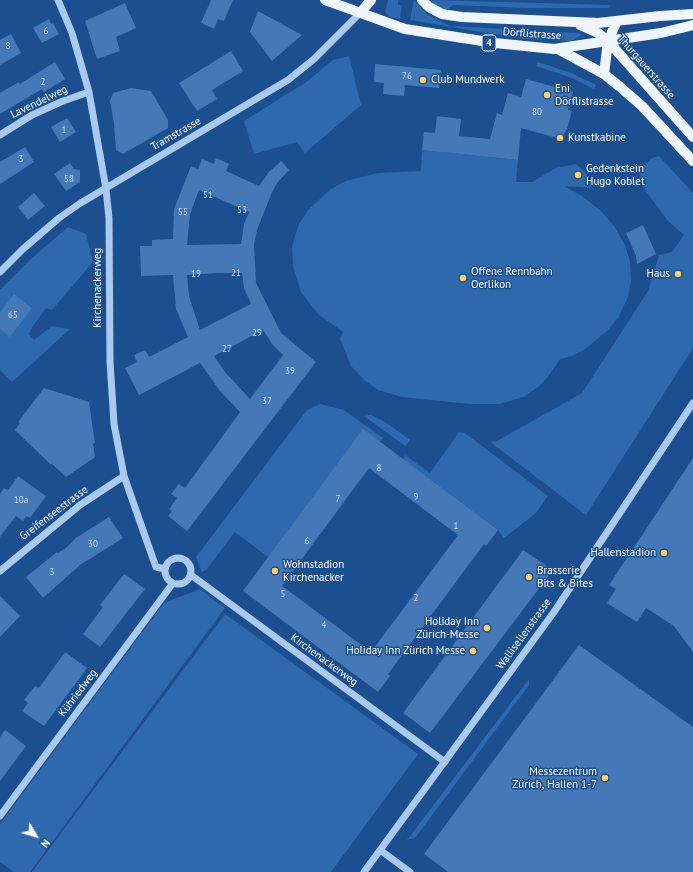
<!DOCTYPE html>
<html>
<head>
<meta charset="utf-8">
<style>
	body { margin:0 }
	#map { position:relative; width:693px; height:872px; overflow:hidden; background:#1b4f8f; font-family:"PT Sans",sans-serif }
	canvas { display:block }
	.north { position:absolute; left:16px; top:816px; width:40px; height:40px; -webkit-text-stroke:3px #1b4f8f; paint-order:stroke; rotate:128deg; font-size:11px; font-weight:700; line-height:16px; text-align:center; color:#fff }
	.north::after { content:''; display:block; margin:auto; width:14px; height:18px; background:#fff; clip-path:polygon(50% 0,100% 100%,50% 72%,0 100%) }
</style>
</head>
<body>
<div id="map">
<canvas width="693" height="872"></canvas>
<div class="north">N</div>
</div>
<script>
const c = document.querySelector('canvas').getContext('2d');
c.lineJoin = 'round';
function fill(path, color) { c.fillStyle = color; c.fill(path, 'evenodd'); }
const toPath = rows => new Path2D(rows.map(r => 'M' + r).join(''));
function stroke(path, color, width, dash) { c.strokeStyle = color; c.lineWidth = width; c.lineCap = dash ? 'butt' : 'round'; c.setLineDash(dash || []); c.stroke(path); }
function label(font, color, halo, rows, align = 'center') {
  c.font = font + ' "PT Sans",sans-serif'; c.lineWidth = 3; c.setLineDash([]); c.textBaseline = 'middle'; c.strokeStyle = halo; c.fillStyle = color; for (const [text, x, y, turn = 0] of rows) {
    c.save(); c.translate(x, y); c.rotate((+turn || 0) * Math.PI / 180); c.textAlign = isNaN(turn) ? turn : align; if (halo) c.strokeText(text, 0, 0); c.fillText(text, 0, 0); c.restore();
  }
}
fill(toPath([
	[388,0,398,0,398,4,402,6,400,19,390,17,385,12],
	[414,0,428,15,450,26,579,33,582,35,572,41,523,39,410,20],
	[434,0,610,5,610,8,524,8,453,5,448,9,440,8,429,2],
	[349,56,361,105,305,153,297,142,254,154,244,121,305,83,333,60],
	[538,62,571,73,596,85,594,89,572,78,536,66],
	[422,150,518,160,516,182,532,182,556,168,576,164,586,173,592,188,564,186,582,196,600,210,614,226,625,245,630,262,631,280,628,297,618,318,607,331,585,349,572,356,560,359,547,378,538,387,523,397,500,404,469,404,402,397,378,390,364,380,351,366,340,339,343,332,318,314,301,292,293,266,292,246,299,224,308,210,331,189,346,181,378,173,421,171],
	[659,156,693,193,693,348,586,515,490,442,497,441,582,393,648,291,659,255,672,252,684,235,668,221,640,183,640,168,652,158],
	[68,227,86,234,93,262,52,310,46,308,33,326,29,334,34,340,52,326,70,329,12,382,0,370,0,290,31,259],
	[320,404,344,410,383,438,268,557,235,532,206,570,202,572,196,557,307,410],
	[371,415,385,422,410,440,405,446,364,416],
	[459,432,464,433,470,437,548,496,536,513,504,538,498,530,403,459,405,455,430,473],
	[200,589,225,608,30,872,14,872,0,862,0,824,164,603],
	[225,614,418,754,331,872,32,872],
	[529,679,529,685,415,838,407,840]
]), '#2e69ad');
fill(toPath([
	[211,0,233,0,224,21,218,19,214,29,201,23],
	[125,3,136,28,116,37,120,51,97,59,85,21],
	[258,11,302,35,272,61,250,32],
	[49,19,51,24,53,23,59,34,42,43,33,28],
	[11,34,21,53,0,65,0,40],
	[231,51,243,71,212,90,217,99,197,111,179,83],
	[55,62,65,79,44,92,42,89,0,114,0,93,19,82,20,84],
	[375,64,441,70,439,88,405,85,404,96,383,94,384,83,374,82],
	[526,79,573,92,568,110,572,111,567,129,561,139,521,128,518,160,422,150,424,132,435,133,437,116,461,119,459,136,490,139,497,113,502,115,508,93,521,97],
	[131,88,151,91,168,120,168,128,123,154,116,150,114,124,110,101,113,93],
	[67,118,76,132,60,142,51,127],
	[25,147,34,162,0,184,0,162],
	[216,158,229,164,226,171,259,186,269,172,281,161,289,170,277,183,272,192,257,230,254,244,256,283,281,333,316,362,187,531,168,516,172,511,169,509,177,498,171,494,179,484,185,488,240,412,220,391,200,363,139,395,125,368,137,362,134,355,145,350,149,357,188,337,176,309,173,275,141,276,140,246,152,246,152,240,173,239,174,209,191,166,198,169,202,159,214,164],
	[199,190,249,212,244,224,241,244,187,245,190,214],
	[217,273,242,273,244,288,251,304,200,330,189,296,187,275],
	[263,330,272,344,283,355,250,399,225,372,214,356],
	[70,163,74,169,80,170,80,182,66,191,54,174],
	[34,193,45,206,28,220,18,207],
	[643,225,656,254,637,264,636,256,626,233],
	[14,294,32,308,10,337,0,329,0,313],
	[44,388,89,402,95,443,93,444,95,457,66,477,52,464,50,464,15,430,20,423,18,422],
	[363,429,498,530,486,546,484,544,388,674,390,676,378,692,243,591],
	[369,468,458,535,371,652,282,586],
	[693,458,693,652,674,626,646,608,637,622,607,603,616,589,609,585],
	[18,476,46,496,30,518,26,516,23,521,16,516,0,537,0,494,4,488,8,490],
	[109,517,123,538,80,565,43,598,26,577,57,552,58,553,67,547,76,538],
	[523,550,553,570,430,733,403,713],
	[124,574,145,589,100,647,83,634,103,607,100,605],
	[0,596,20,616,0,637],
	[579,645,693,727,693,872,448,872,424,854],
	[65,652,87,668,44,726,22,711,28,703,24,700,35,686,39,688],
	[5,730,26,746,0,781,0,737]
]), '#4478b7');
stroke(toPath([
	[58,0,72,33,89,92,106,189,109,218,110,362,114,424,124,476,145,536,156,567,165,569],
	[0,135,32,115,63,101,89,92],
	[0,272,23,249,59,218,79,204,288,80,314,59,361,12],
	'165 571a13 13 0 1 1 26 0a13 13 0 1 1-26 0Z',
	[0,571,80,505,124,476],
	[191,575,445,762],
	[0,816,173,583],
	[380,850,410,872],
	[364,872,554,612,693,403]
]), '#a9c9ee', 7);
stroke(toPath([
	[325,0,405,29,495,43,554,49,661,33,693,25],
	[422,0,429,7,442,14,462,17,598,23,660,16,693,14],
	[361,12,371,0],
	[580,25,598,33,608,41,693,137],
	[558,49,604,74,619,86,642,106,693,161],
	[604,74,608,41,617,21]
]), '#f0f6ff', 10);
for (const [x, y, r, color] of [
	[423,80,4,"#ffd166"],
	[547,95,4,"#ffd166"],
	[560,138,4,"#ffd166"],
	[578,175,4,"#ffd166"],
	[678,274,4,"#ffd166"],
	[463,278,4,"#ffd166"],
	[664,553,4,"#ffd166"],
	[275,571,4,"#ffd166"],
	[529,577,4,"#ffd166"],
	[487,628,4,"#ffd166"],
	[473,651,4,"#ffd166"],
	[605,778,4,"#ffd166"]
]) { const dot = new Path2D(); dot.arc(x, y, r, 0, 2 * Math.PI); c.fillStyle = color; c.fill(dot); stroke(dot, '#1b4f8f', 1.5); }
label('9px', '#d0dded', null, [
	["6",46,31],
	["8",8,46],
	["76",407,76],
	["2",43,82],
	["80",537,112],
	["1",64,130],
	["3",21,159],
	["58",69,179],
	["51",208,195],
	["53",242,210],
	["55",183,212],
	["21",236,273],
	["19",196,274],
	["65",13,315],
	["29",257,333],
	["27",227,349],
	["39",290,371],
	["37",267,401],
	["8",379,468],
	["9",416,497],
	["7",338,499],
	["10a",21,500],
	["1",456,526],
	["6",307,541],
	["30",93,544],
	["3",52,572],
	["5",283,594],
	["2",416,598],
	["4",324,625]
]);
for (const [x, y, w] of [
	[489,43,14]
]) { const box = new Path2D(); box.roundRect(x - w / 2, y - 8, w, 16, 3); c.fillStyle = '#1b4f8f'; c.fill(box); stroke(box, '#fff', 1); }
label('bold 10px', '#fff', null, [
	["4",489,43]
]);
label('11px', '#fff', '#1b4f8f', [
	["Dörflistrasse",532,34,4],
	["Thurgauerstrasse",646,67,49],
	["Lavendelweg",39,102,-26],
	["Tramstrasse",176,134,-30],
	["Kirchenackerweg",98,288,-90],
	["Greifenseestrasse",54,513,-37],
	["Wallisellenstrasse",524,634,-54],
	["Kirchenackerweg",324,660,36],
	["Kühriedweg",78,693,-53]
]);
label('11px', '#fff', '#1b4f8f', [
	["Club Mundwerk",431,80],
	["Eni",555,89],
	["Dörflistrasse",555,102],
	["Kunstkabine",568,138],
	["Gedenkstein",586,169],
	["Hugo Koblet",586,182],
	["Offene Rennbahn",471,272],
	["Oerlikon",471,285],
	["Haus",670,274,"right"],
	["Hallenstadion",656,553,"right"],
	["Wohnstadion",283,565],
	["Kirchenacker",283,578],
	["Brasserie",537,571],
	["Bits & Bites",537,584],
	["Holiday Inn",479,622,"right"],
	["Zürich-Messe",479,635,"right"],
	["Holiday Inn Zürich Messe",465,651,"right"],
	["Messezentrum",597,772,"right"],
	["Zürich, Hallen 1-7",597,785,"right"]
], 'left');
</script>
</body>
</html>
